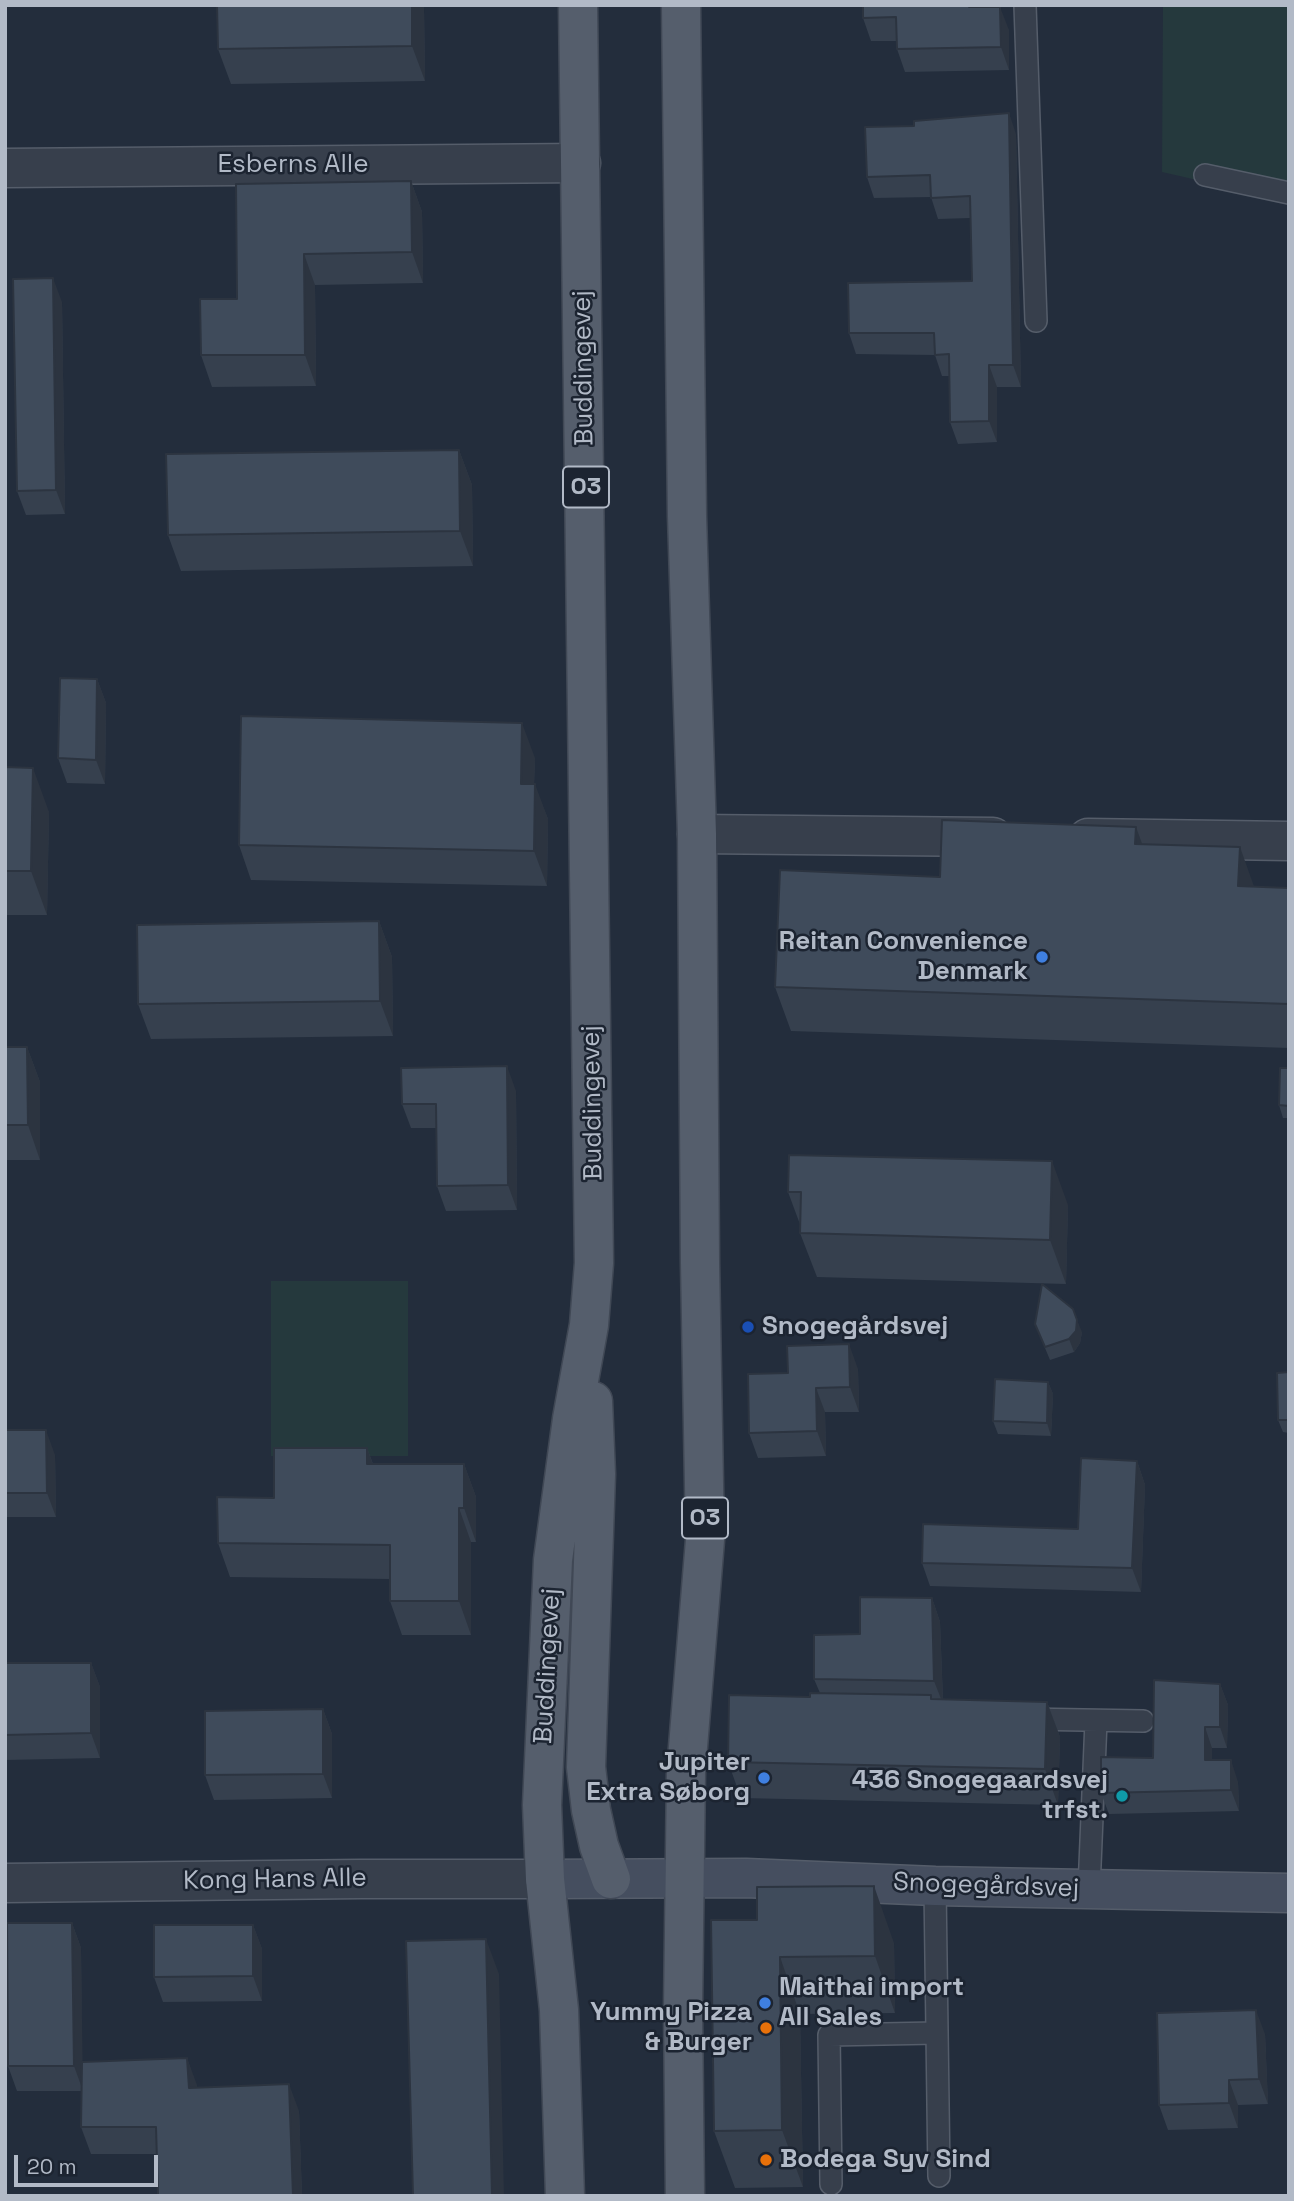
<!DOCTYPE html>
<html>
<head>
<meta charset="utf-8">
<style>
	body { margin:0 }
	#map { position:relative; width:1294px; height:2201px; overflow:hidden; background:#232d3c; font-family:"Space Grotesk",sans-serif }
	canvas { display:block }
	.frame { position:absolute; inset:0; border:7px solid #b2bac7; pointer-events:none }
	.scale { position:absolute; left:14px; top:2155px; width:144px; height:32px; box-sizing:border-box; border:4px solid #b2bac7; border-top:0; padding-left:9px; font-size:21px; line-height:24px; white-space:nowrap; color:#b2bac7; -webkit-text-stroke:5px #1c2431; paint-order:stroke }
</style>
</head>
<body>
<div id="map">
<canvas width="1294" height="2201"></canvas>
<div class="frame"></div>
<div class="scale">20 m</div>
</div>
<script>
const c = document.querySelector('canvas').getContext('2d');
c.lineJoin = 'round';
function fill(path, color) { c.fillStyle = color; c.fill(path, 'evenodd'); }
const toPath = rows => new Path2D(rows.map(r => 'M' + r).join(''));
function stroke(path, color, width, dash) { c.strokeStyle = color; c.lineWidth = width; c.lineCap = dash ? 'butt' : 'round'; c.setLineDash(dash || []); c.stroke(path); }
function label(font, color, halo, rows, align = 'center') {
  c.font = font + ' "Space Grotesk",sans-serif'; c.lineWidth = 5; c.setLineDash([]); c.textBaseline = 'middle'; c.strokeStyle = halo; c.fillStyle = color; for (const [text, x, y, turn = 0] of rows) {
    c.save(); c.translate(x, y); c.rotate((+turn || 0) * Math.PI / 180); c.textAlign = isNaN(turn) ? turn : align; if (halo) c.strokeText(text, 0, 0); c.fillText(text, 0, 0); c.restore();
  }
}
fill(toPath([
	[1163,5,1289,5,1289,201,1162,172],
	[271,1281,408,1281,408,1456,271,1456]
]), '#25393d');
const lane = toPath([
	[1025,5,1036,321],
	[1205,175,1289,193],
	[1025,1719,1143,1721],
	[935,1886,939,2176],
	[1089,1889,1096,1721],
	[831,2184,829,2035,937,2033]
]);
const street = toPath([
	[5,168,581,163],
	[697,834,993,837],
	[1088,838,1289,841],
	[5,1883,361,1879,545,1879]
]);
const secondary = toPath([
	[545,1879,746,1878,935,1886,1289,1893]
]);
const primary = toPath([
	[681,5,687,516,697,834,700,1262,705,1540,686,1771,683,2010,685,2196],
	[593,1401,596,1474,586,1767,591,1810,599,1846,611,1879],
	[565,2196,559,2010,545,1879,542,1805,553,1560,572,1419,589,1325,594,1263,578,5]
]);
stroke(lane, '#555d6a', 24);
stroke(street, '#555d6a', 41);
stroke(secondary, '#555d6a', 41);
stroke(primary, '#404855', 41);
stroke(lane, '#373f4c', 21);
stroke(street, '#373f4c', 38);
stroke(secondary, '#454e5f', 38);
stroke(primary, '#555e6c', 38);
fill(toPath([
	[217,5,423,5,424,9,425,81,231,84,218,49],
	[977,7,1009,30,1009,70,905,72,897,49,897,41,871,41,863,18],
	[1016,134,1021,387,997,387,997,442,958,444,950,422,949,376,942,376,935,355,856,354,849,333,972,281,970,218,938,219,931,197,874,198,867,177],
	[411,181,422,212,423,283,315,285,316,386,212,387,201,355,237,299],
	[62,302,65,514,26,515,17,491],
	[459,450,472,485,473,566,181,571,168,535],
	[97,679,106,703,105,784,67,783,58,758],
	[535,758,534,784,548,819,547,886,251,880,239,845],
	[5,767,49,812,47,915,5,915],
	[1136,827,1142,844,1254,886,1289,888,1289,1048,791,1031,775,987,940,877],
	[379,921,392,957,393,1036,151,1039,138,1004],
	[5,1047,27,1047,40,1082,40,1160,5,1160],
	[1289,1068,1289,1118,1283,1118,1279,1105],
	[516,1091,517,1210,446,1211,437,1186,437,1128,411,1128,402,1104],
	[789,1155,1068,1205,1066,1284,817,1277,800,1233,801,1227,788,1192],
	[1035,1324,1082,1332,1080,1343,1074,1352,1050,1360],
	[858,1369,859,1412,825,1412,826,1456,758,1458,749,1433,788,1373],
	[1289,1372,1289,1433,1283,1432,1278,1420],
	[1048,1382,1053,1394,1051,1436,998,1434,993,1421],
	[5,1430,55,1455,56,1517,5,1517],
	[367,1448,373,1464,464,1464,476,1497,476,1542,471,1542,471,1635,402,1635,390,1601,390,1579,230,1577,218,1543,274,1498],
	[1137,1461,1145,1485,1141,1592,930,1586,922,1563,1078,1529],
	[932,1598,940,1622,943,1700,1047,1702,1060,1737,1058,1805,741,1798,728,1762,810,1697,820,1693,814,1679,860,1634],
	[5,1663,91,1663,100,1687,100,1758,5,1760],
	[1220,1684,1228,1705,1227,1748,1212,1748,1212,1760,1238,1782,1239,1811,1109,1814,1101,1793,1153,1758],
	[323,1709,332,1734,332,1798,214,1800,205,1775],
	[711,1920,894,1943,895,2013,800,2014,803,2187,735,2188,714,2131],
	[72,1923,81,1948,82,2065,187,2058,197,2088,299,2111,302,2196,158,2196,157,2154,91,2154,81,2127,82,2091,17,2091,8,2066],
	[253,1925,262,1949,262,2001,163,2002,154,1977],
	[1265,2034,1268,2104,1238,2105,1238,2128,1168,2130,1159,2105]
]), '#36404e');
fill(toPath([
	[412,5,423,5,424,9,425,81,412,46],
	[1000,7,1009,30,1009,70,1001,47],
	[1009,113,1016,134,1021,387,1013,365],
	[411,181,422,212,423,283,412,252],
	[304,254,315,285,316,386,305,355],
	[53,278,62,302,65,514,56,490],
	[989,365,997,387,997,442,989,421],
	[459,450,472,485,473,566,460,531],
	[97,679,106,703,105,784,96,760],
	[522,723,535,758,533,819,521,784],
	[33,768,49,812,47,915,31,871],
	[535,784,548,819,547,886,534,851],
	[1136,827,1152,871,1135,844],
	[1240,847,1256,892,1238,886],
	[379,921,392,957,393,1036,380,1001],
	[27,1047,40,1082,40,1160,28,1125],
	[507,1066,516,1091,517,1210,508,1185],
	[1052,1161,1068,1205,1066,1284,1050,1240],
	[1077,1320,1082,1332,1080,1343,1074,1352,1069,1339],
	[849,1344,858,1369,859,1412,850,1387],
	[1048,1382,1053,1394,1051,1436,1047,1423],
	[816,1388,825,1412,826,1456,817,1431],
	[46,1430,55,1455,56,1517,47,1493],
	[367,1448,379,1482,367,1464],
	[1137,1461,1145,1485,1141,1592,1132,1568],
	[464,1464,476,1497,476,1542,464,1508],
	[459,1508,471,1542,471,1635,459,1601],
	[932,1598,940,1622,943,1704,934,1681],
	[91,1663,100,1687,100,1758,91,1733],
	[1220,1684,1228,1705,1227,1748,1220,1727],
	[1047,1702,1060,1737,1058,1805,1045,1769],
	[323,1709,332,1734,332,1798,323,1774],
	[1205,1727,1212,1748,1212,1781,1205,1760],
	[1231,1760,1238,1782,1239,1811,1231,1790],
	[874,1886,894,1943,895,2013,875,1956],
	[72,1923,81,1948,83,2091,74,2066],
	[253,1925,262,1949,262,2001,253,1976],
	[486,1939,499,1974,504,2196,492,2196],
	[780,1957,800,2014,803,2187,782,2130],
	[1256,2010,1265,2034,1268,2104,1259,2079],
	[187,2058,197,2085,199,2115,189,2088],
	[1229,2080,1238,2105,1238,2128,1229,2103],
	[289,2084,299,2111,302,2196,293,2196]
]), '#2c3440');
const building = toPath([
	[217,5,412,5,412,46,218,49,217,5],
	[863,5,969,5,969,7,1000,7,1001,47,897,49,896,17,863,18,863,5],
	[1009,113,1013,365,989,365,989,421,950,422,949,354,935,355,934,333,849,333,848,283,972,281,970,196,931,198,930,175,867,177,865,127,914,126,914,121,1009,113],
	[411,181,412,252,304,254,305,355,201,355,200,299,237,299,236,184,411,181],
	[53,278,56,490,17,491,13,279,53,278],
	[459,450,460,531,168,535,166,454,459,450],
	[60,678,97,679,96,760,58,758,60,678],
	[241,716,522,723,521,784,535,784,534,851,239,845,241,716],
	[5,767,33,768,31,871,5,871,5,767],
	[942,820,1136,827,1135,844,1240,847,1238,886,1289,888,1289,1004,775,987,780,870,940,877,942,820],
	[379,921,380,1001,138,1004,137,925,379,921],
	[5,1047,27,1047,28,1125,5,1125,5,1047],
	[507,1066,508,1185,437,1186,436,1104,402,1104,401,1068,507,1066],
	[1280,1068,1289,1068,1289,1106,1279,1105,1280,1068],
	[789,1155,1052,1161,1050,1240,800,1233,801,1192,788,1192,789,1155],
	[1042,1284,1073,1309,1077,1320,1076,1331,1069,1339,1045,1347,1035,1324,1042,1284],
	[849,1344,850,1387,816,1388,817,1431,749,1433,748,1374,788,1373,787,1346,849,1344],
	[1289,1372,1289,1420,1278,1420,1277,1373,1289,1372],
	[995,1379,1048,1382,1047,1423,993,1421,995,1379],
	[5,1430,46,1430,47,1493,5,1493,5,1430],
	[274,1448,367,1448,367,1464,464,1464,464,1508,459,1508,459,1601,390,1601,390,1545,218,1543,217,1497,274,1498,274,1448],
	[1081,1458,1137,1461,1132,1568,922,1563,923,1524,1078,1529,1081,1458],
	[860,1597,932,1598,934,1681,814,1679,814,1635,860,1634,860,1597],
	[5,1663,91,1663,91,1733,5,1735,5,1663],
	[1154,1680,1220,1684,1220,1727,1205,1727,1205,1760,1231,1760,1231,1790,1101,1793,1101,1757,1153,1758,1154,1680],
	[810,1693,931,1695,931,1699,1047,1702,1045,1769,728,1762,729,1695,810,1697,810,1693],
	[323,1709,323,1774,205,1775,205,1711,323,1709],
	[874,1886,875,1956,780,1957,782,2130,714,2131,711,1920,757,1920,757,1887,874,1886],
	[7,1923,72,1923,74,2066,8,2066,7,1923],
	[154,1925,253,1925,253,1976,154,1977,154,1925],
	[486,1939,492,2196,413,2196,406,1941,486,1939],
	[1256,2010,1259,2079,1229,2080,1229,2103,1159,2105,1157,2013,1256,2010],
	[187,2058,189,2088,289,2084,293,2196,158,2196,156,2127,81,2127,82,2062,187,2058]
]);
fill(building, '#3f4b5b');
stroke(building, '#2c3440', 2);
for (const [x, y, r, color] of [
	[1042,957,7,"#3f7fe0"],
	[748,1327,7,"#1a4fb4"],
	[764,1778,7,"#3f7fe0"],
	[1122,1796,7,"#0f9aa8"],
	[765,2003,7,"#3f7fe0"],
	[766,2028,7,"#e8710a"],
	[766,2160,7,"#e8710a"]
]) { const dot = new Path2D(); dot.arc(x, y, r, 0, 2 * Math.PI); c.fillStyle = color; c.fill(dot); stroke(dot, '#1c2431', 2.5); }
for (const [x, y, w] of [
	[586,487,46],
	[705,1518,46]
]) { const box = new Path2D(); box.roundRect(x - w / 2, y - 20.5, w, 41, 5); c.fillStyle = '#1c2431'; c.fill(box); stroke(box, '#b2bac7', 2); }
label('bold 24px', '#b2bac7', null, [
	["O3",586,487],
	["O3",705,1518]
]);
label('26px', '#b2bac7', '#1c2431', [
	["Esberns Alle",293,165],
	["Buddingevej",584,368,-91],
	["Buddingevej",593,1103,-91],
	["Buddingevej",548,1666,-87],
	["Kong Hans Alle",275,1880,-1],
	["Snogegårdsvej",986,1886,2]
]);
label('bold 26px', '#b2bac7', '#1c2431', [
	["Reitan Convenience",1028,942],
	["Denmark",1028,972],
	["Snogegårdsvej",762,1327,"left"],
	["Jupiter",750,1763],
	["Extra Søborg",750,1793],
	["436 Snogegaardsvej",1108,1781],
	["trfst.",1108,1811],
	["Maithai import",779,1988,"left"],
	["All Sales",779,2018,"left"],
	["Yummy Pizza",752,2013],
	["& Burger",752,2043],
	["Bodega Syv Sind",780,2160,"left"]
], 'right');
</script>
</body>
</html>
